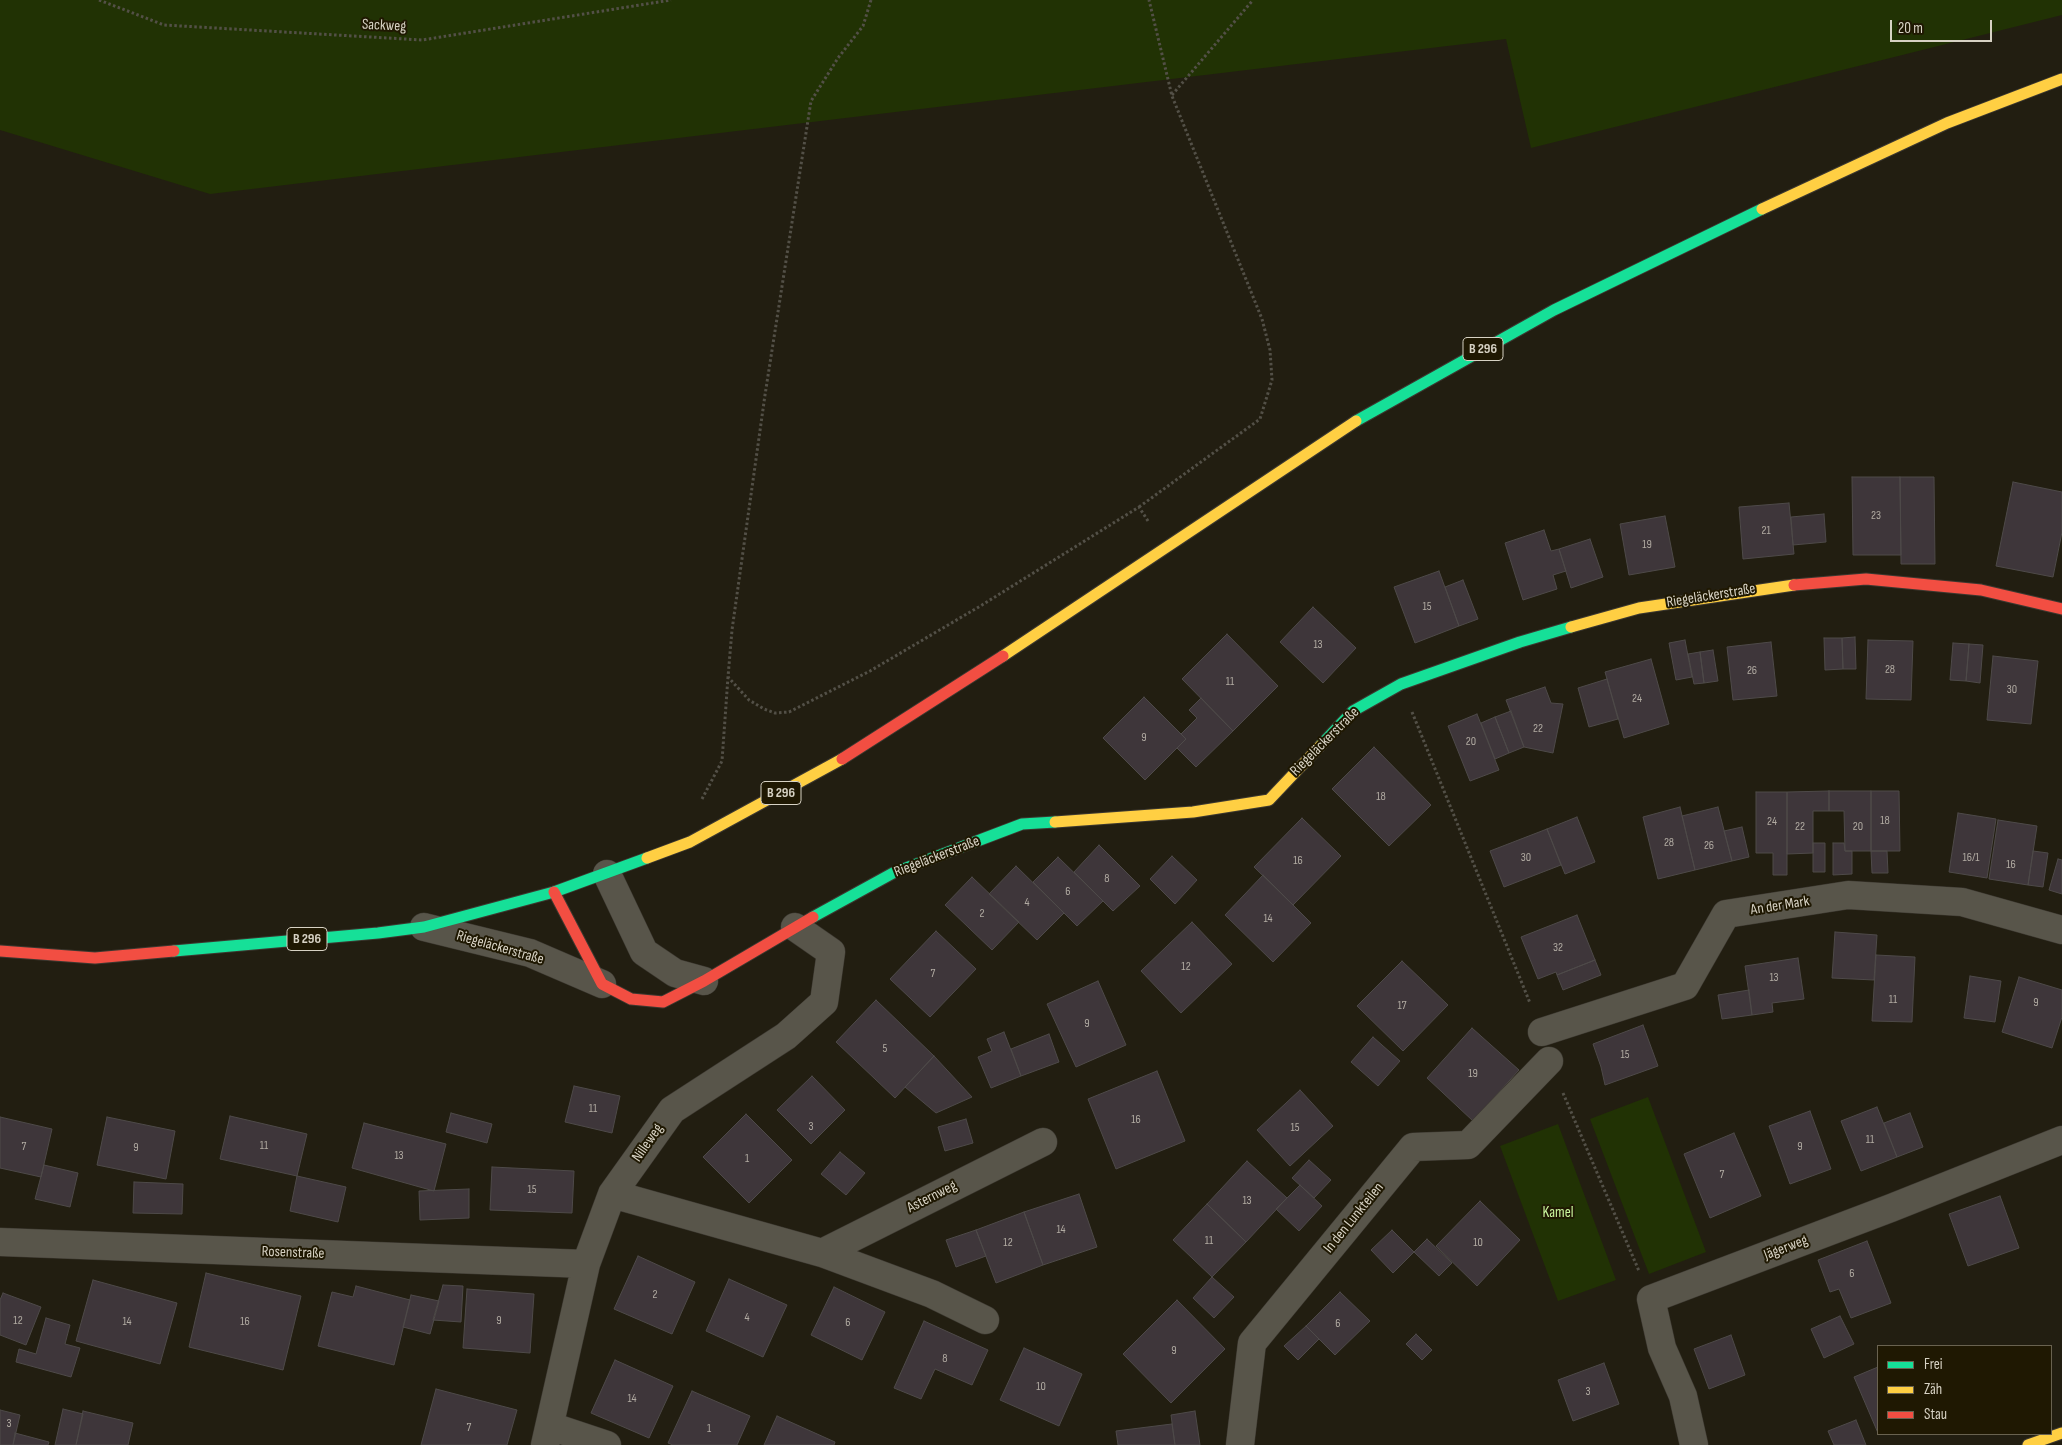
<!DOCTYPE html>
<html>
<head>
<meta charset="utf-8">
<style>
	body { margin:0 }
	#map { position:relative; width:2062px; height:1445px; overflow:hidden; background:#221e11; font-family:"Sofia Sans Condensed",sans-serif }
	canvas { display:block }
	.legend { position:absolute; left:1877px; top:1345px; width:175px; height:90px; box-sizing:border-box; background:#1f1802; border:1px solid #696250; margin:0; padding:6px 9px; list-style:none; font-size:15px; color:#d7d2c4 }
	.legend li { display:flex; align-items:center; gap:10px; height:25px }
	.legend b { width:25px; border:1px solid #696250 }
	.scale { position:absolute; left:1890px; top:20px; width:102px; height:22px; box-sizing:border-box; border:2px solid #d7d2c4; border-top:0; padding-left:6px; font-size:15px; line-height:18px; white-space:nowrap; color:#d7d2c4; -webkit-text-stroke:4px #1f1802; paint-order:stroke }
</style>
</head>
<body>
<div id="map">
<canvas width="2062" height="1445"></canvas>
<ul class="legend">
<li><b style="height:6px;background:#16e098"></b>Frei</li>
<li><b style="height:6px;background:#ffcf43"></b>Zäh</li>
<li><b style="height:6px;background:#f24e42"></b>Stau</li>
</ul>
<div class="scale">20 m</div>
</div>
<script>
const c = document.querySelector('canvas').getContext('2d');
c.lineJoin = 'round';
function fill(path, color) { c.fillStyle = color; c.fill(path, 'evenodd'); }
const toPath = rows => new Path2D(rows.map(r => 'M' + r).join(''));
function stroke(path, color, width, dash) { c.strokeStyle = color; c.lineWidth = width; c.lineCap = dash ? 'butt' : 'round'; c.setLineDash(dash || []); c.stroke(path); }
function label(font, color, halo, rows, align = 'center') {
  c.font = font + ' "Sofia Sans Condensed",sans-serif'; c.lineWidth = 4; c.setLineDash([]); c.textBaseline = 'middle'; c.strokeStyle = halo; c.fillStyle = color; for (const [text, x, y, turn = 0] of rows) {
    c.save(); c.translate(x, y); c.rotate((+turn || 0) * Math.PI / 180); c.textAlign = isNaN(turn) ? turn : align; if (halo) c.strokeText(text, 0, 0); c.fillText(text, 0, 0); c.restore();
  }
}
fill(toPath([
	[0,0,2062,0,2062,15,1531,148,1506,39,210,194,0,130],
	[1648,1097,1706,1252,1649,1274,1590,1119],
	[1558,1124,1616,1280,1558,1301,1500,1146]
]), '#213204');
const building = toPath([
	[1852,477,1900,477,1901,555,1853,555,1852,477],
	[1900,477,1934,477,1935,564,1901,564,1900,477],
	[2013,482,2062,492,2062,532,2053,577,1996,566,2013,482],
	[1789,503,1794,554,1743,559,1739,507,1789,503],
	[1824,514,1826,542,1793,545,1791,517,1824,514],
	[1665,516,1675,567,1629,575,1620,524,1665,516],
	[1544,530,1551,551,1559,549,1566,571,1553,575,1557,589,1523,600,1505,543,1544,530],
	[1590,539,1603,577,1571,588,1559,549,1590,539],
	[1439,571,1459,626,1415,643,1394,587,1439,571],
	[1463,580,1478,619,1459,626,1445,587,1463,580],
	[1313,607,1356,648,1323,683,1280,642,1313,607],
	[1227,634,1278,686,1233,731,1182,679,1227,634],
	[1855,637,1856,669,1843,669,1842,638,1855,637],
	[1824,638,1842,638,1843,669,1825,670,1824,638],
	[1685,640,1692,677,1676,680,1669,643,1685,640],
	[1868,640,1913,641,1911,700,1866,699,1868,640],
	[1771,642,1777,696,1733,700,1727,647,1771,642],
	[1953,643,1969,644,1966,681,1950,680,1953,643],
	[1969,644,1983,645,1980,683,1966,681,1969,644],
	[1713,650,1718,681,1704,683,1700,652,1713,650],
	[1700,652,1704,683,1694,684,1688,654,1700,652],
	[1993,656,2038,661,2031,724,1987,720,1993,656],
	[1651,659,1669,724,1624,738,1605,672,1651,659],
	[1607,679,1618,719,1589,727,1578,688,1607,679],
	[1545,687,1551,703,1563,704,1553,753,1524,747,1506,700,1545,687],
	[1144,697,1186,739,1145,780,1103,738,1144,697],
	[1201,698,1233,731,1196,767,1177,748,1186,739,1181,734,1197,718,1189,710,1201,698],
	[1511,711,1524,747,1509,753,1495,717,1511,711],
	[1477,714,1499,770,1470,781,1448,726,1477,714],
	[1495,717,1509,753,1495,759,1481,723,1495,717],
	[1374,747,1431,805,1389,846,1332,789,1374,747],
	[1829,791,1871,791,1871,851,1845,851,1844,811,1829,811,1829,791],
	[1829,791,1829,811,1813,811,1813,853,1787,854,1787,792,1829,791],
	[1871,791,1899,791,1900,851,1871,851,1871,791],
	[1756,792,1787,792,1787,875,1773,875,1773,853,1756,853,1756,792],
	[1680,807,1695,870,1658,879,1643,817,1680,807],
	[1718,807,1732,861,1695,870,1682,816,1718,807],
	[1958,813,1996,819,1987,878,1949,872,1958,813],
	[1577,817,1595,862,1565,874,1547,829,1577,817],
	[1302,818,1341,856,1293,905,1254,867,1302,818],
	[1998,820,2037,826,2028,885,1989,879,1998,820],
	[1742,827,1749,857,1732,861,1724,831,1742,827],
	[1547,829,1561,865,1504,887,1490,851,1547,829],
	[1813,843,1825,843,1825,872,1813,872,1813,843],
	[1833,843,1844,843,1845,851,1852,851,1852,874,1833,875,1833,843],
	[1099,845,1140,886,1113,911,1074,872,1099,845],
	[1871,851,1887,851,1888,873,1872,873,1871,851],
	[2033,851,2048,853,2043,887,2028,885,2033,851],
	[1172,856,1197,880,1175,904,1150,879,1172,856],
	[1058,857,1103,901,1077,926,1033,882,1058,857],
	[2058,859,2062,860,2062,894,2049,890,2058,859],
	[1016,866,1064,913,1037,940,989,894,1016,866],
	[1263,875,1311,923,1273,962,1225,915,1263,875],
	[972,877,1019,922,992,950,945,905,972,877],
	[1577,915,1595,960,1557,975,1556,972,1538,979,1521,937,1577,915],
	[1192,922,1232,964,1181,1013,1141,971,1192,922],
	[936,931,976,969,930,1017,890,979,936,931],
	[1835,932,1877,935,1874,980,1832,978,1835,932],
	[1876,955,1915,957,1912,1022,1872,1021,1876,955],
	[1798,958,1804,999,1772,1003,1773,1012,1752,1015,1745,966,1798,958],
	[1595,960,1601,975,1563,990,1557,975,1595,960],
	[1402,961,1448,1005,1403,1051,1357,1006,1402,961],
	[1970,976,2001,981,1995,1022,1964,1018,1970,976],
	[2019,977,2062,990,2062,1017,2052,1048,2002,1032,2019,977],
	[1098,981,1126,1045,1076,1067,1047,1004,1098,981],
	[1749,990,1752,1015,1722,1019,1718,995,1749,990],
	[876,1000,934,1056,895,1098,836,1042,876,1000],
	[1643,1025,1658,1066,1605,1085,1601,1067,1593,1044,1643,1025],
	[1472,1028,1519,1070,1473,1121,1427,1078,1472,1028],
	[1004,1032,1021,1076,991,1088,978,1057,992,1051,987,1039,1004,1032],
	[1049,1034,1059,1062,1021,1076,1011,1049,1049,1034],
	[1373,1037,1400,1061,1378,1086,1351,1062,1373,1037],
	[934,1056,972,1097,936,1113,905,1087,934,1056],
	[1157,1071,1185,1141,1116,1169,1088,1099,1157,1071],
	[812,1076,845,1110,811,1144,777,1110,812,1076],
	[574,1086,620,1096,612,1133,565,1122,574,1086],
	[1300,1090,1333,1126,1290,1166,1257,1130,1300,1090],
	[1877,1107,1897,1157,1861,1171,1841,1121,1877,1107],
	[1810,1111,1831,1169,1790,1184,1769,1126,1810,1111],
	[451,1113,492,1124,487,1143,446,1132,451,1113],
	[1910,1113,1923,1147,1897,1157,1884,1123,1910,1113],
	[746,1114,792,1160,749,1203,703,1157,746,1114],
	[230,1116,307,1134,297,1176,220,1159,230,1116],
	[0,1117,52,1129,41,1177,0,1168,0,1117],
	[107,1117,175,1131,166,1179,97,1165,107,1117],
	[966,1119,973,1143,945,1151,938,1127,966,1119],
	[364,1123,446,1144,434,1191,352,1168,364,1123],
	[1734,1133,1761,1196,1710,1218,1684,1154,1734,1133],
	[840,1152,865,1173,846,1195,821,1174,840,1152],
	[1309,1160,1331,1180,1314,1198,1292,1178,1309,1160],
	[1247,1161,1287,1198,1246,1242,1207,1204,1247,1161],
	[44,1165,78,1173,70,1207,35,1199,44,1165],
	[492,1167,574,1171,572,1213,490,1210,492,1167],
	[297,1176,346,1187,338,1222,290,1211,297,1176],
	[134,1182,183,1184,182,1214,133,1213,134,1182],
	[1300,1185,1322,1206,1299,1231,1276,1209,1300,1185],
	[469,1189,469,1218,420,1220,419,1191,469,1189],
	[1079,1194,1097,1247,1043,1265,1024,1212,1079,1194],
	[2000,1196,2019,1248,1968,1266,1949,1214,2000,1196],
	[1480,1201,1520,1240,1477,1286,1436,1246,1480,1201],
	[1207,1204,1246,1242,1212,1277,1173,1240,1207,1204],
	[1024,1212,1043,1265,996,1283,976,1230,1024,1212],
	[976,1230,986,1256,956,1267,946,1240,976,1230],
	[1392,1230,1414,1252,1393,1273,1371,1250,1392,1230],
	[1427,1239,1452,1263,1439,1276,1414,1252,1427,1239],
	[1867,1241,1891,1303,1851,1318,1839,1289,1830,1292,1818,1260,1867,1241],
	[638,1256,695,1282,672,1334,614,1309,638,1256],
	[206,1273,301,1296,283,1370,189,1347,206,1273],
	[1212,1277,1234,1297,1214,1318,1193,1298,1212,1277],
	[729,1279,787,1305,763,1357,706,1331,729,1279],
	[93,1280,177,1303,160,1364,76,1341,93,1280],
	[443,1285,463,1286,461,1322,433,1320,443,1285],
	[356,1286,410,1300,394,1365,318,1346,332,1292,353,1297,356,1286],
	[834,1287,885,1312,862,1360,811,1335,834,1287],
	[467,1289,534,1294,530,1353,463,1348,467,1289],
	[1340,1292,1370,1321,1335,1355,1306,1326,1340,1292],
	[3,1293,41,1307,26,1345,0,1335,0,1300,3,1293],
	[411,1295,439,1301,430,1334,403,1327,411,1295],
	[1177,1300,1225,1349,1171,1403,1123,1354,1177,1300],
	[1840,1316,1854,1344,1824,1358,1811,1329,1840,1316],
	[46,1318,70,1325,65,1344,80,1348,71,1377,16,1362,19,1349,36,1354,46,1318],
	[924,1321,988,1350,972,1385,935,1369,921,1399,894,1388,924,1321],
	[1306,1326,1319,1339,1298,1360,1284,1346,1306,1326],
	[1416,1334,1432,1350,1422,1360,1406,1344,1416,1334],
	[1731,1335,1745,1375,1709,1389,1694,1349,1731,1335],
	[1024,1348,1082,1374,1059,1426,1000,1400,1024,1348],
	[615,1360,673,1386,649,1438,591,1413,615,1360],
	[1604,1363,1619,1404,1573,1421,1558,1380,1604,1363],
	[1878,1367,1878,1433,1854,1377,1878,1367],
	[436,1389,517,1410,507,1445,421,1445,436,1389],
	[692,1391,750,1416,737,1445,673,1445,668,1443,692,1391],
	[63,1409,83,1414,76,1445,55,1445,63,1409],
	[0,1410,20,1415,13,1445,0,1445,0,1410],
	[83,1411,133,1423,128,1445,76,1445,83,1411],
	[1195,1411,1200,1445,1175,1445,1171,1415,1195,1411],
	[777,1416,835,1442,834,1445,764,1445,777,1416],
	[1856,1420,1866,1445,1834,1445,1828,1431,1856,1420],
	[1172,1424,1175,1445,1118,1445,1116,1431,1172,1424],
	[15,1433,49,1442,48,1445,13,1445,15,1433]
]);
fill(building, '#3e363a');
stroke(building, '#4e4a49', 1);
const street = toPath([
	[607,874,644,952,675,973,704,981],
	[424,927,530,953,602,984],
	[1542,1032,1685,986,1726,914,1848,895,1962,902,2062,930],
	[612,1194,822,1253,1043,1142],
	[0,1242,586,1264],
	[822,1253,932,1294,985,1320],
	[550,1426,607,1445],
	[545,1445,586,1264,612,1194,672,1110,786,1036,824,1002,831,952,795,927],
	[1240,1445,1252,1343,1413,1147,1468,1145,1549,1061],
	[1694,1445,1683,1396,1662,1348,1651,1299,1891,1208,2062,1140]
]);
const fast = toPath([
	[1356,421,1554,310,1762,209],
	[1321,745,1353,711,1401,684,1520,642,1571,627],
	[813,917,893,873,1022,824,1055,822],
	[174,951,378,933,424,927,554,892,647,858]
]);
const slow = toPath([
	[1762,209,1947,123,2062,79],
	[1571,627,1639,608,1794,585],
	[1003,656,1356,421],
	[1055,822,1193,812,1269,800,1321,745],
	[647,858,690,842,842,759],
	[2028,1445,2062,1433]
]);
const jam = toPath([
	[1794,585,1866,579,1981,590,2062,609],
	[842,759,1003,656],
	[554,892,602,984,631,999,663,1002,704,981,813,917],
	[0,951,95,958,174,951]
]);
stroke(street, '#3c3830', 29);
stroke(fast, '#3c3830', 13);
stroke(slow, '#3c3830', 13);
stroke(jam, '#3c3830', 13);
stroke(toPath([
	[99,0,164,25,422,40,671,0],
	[871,0,863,26,838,58,811,101,765,395,732,630,728,677,749,700,764,709,775,713,789,712,870,671,982,605,1139,507,1148,521],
	[1172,95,1253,0],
	[1139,507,1260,419,1272,380,1270,350,1262,319,1172,96,1149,0],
	[1412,712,1530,1003],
	[702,799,722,761,728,677],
	[1563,1093,1639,1271]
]), '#535047', 3, [2.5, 2.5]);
stroke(street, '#58554a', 28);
stroke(fast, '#16e098', 11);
stroke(slow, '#ffcf43', 11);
stroke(jam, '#f24e42', 11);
label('12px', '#b1aba2', null, [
	["23",1876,516],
	["21",1766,531],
	["19",1647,545],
	["15",1427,607],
	["13",1318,645],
	["28",1890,670],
	["26",1752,671],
	["11",1230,682],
	["30",2012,690],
	["24",1637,699],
	["22",1538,729],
	["9",1144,738],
	["20",1471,742],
	["18",1381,797],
	["18",1885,821],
	["24",1772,822],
	["22",1800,827],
	["20",1858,827],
	["28",1669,843],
	["26",1709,846],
	["30",1526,858],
	["16/1",1971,858],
	["16",1298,861],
	["16",2011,865],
	["8",1107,879],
	["6",1068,892],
	["4",1027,903],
	["2",982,914],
	["14",1268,919],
	["32",1558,948],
	["12",1186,967],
	["7",933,974],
	["13",1774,978],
	["11",1893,1000],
	["9",2036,1003],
	["17",1402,1006],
	["9",1087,1024],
	["5",885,1049],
	["15",1625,1055],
	["19",1473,1074],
	["11",593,1109],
	["16",1136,1120],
	["3",811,1127],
	["15",1295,1128],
	["11",1870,1140],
	["11",264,1146],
	["7",24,1147],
	["9",1800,1147],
	["9",136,1148],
	["13",399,1156],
	["1",747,1159],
	["7",1722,1175],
	["15",532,1190],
	["13",1247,1201],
	["14",1061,1230],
	["11",1209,1241],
	["12",1008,1243],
	["10",1478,1243],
	["6",1852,1274],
	["2",655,1295],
	["4",747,1318],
	["12",18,1321],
	["9",499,1321],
	["14",127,1322],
	["16",245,1322],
	["6",848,1323],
	["6",1338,1324],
	["9",1174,1351],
	["8",945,1359],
	["10",1041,1387],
	["3",1588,1392],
	["14",632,1399],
	["3",9,1424],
	["7",469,1428],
	["1",709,1429]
]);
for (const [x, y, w] of [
	[1483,349,40],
	[781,793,40],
	[307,939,40]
]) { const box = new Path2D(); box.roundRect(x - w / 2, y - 11.5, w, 23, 4); c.fillStyle = '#1f1802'; c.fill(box); stroke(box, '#d7d2c4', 1); }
label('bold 14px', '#d7d2c4', null, [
	["B 296",1483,349],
	["B 296",781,793],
	["B 296",307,939]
]);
label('15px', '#d7d2c4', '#1f1802', [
	["Sackweg",384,26,3],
	["Riegeläckerstraße",1711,596,-9],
	["Riegeläckerstraße",1325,742,-45],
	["Riegeläckerstraße",937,857,-21],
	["An der Mark",1780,906,-9],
	["Riegeläckerstraße",500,948,16],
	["Nilleweg",648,1143,-55],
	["Asternweg",932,1197,-27],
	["In den Lunkteilen",1354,1218,-51],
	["Jägerweg",1786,1248,-21],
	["Rosenstraße",293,1253,2]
]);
label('15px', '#caf59d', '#1f1802', [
	["Kamel",1558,1213]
]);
</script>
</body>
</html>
